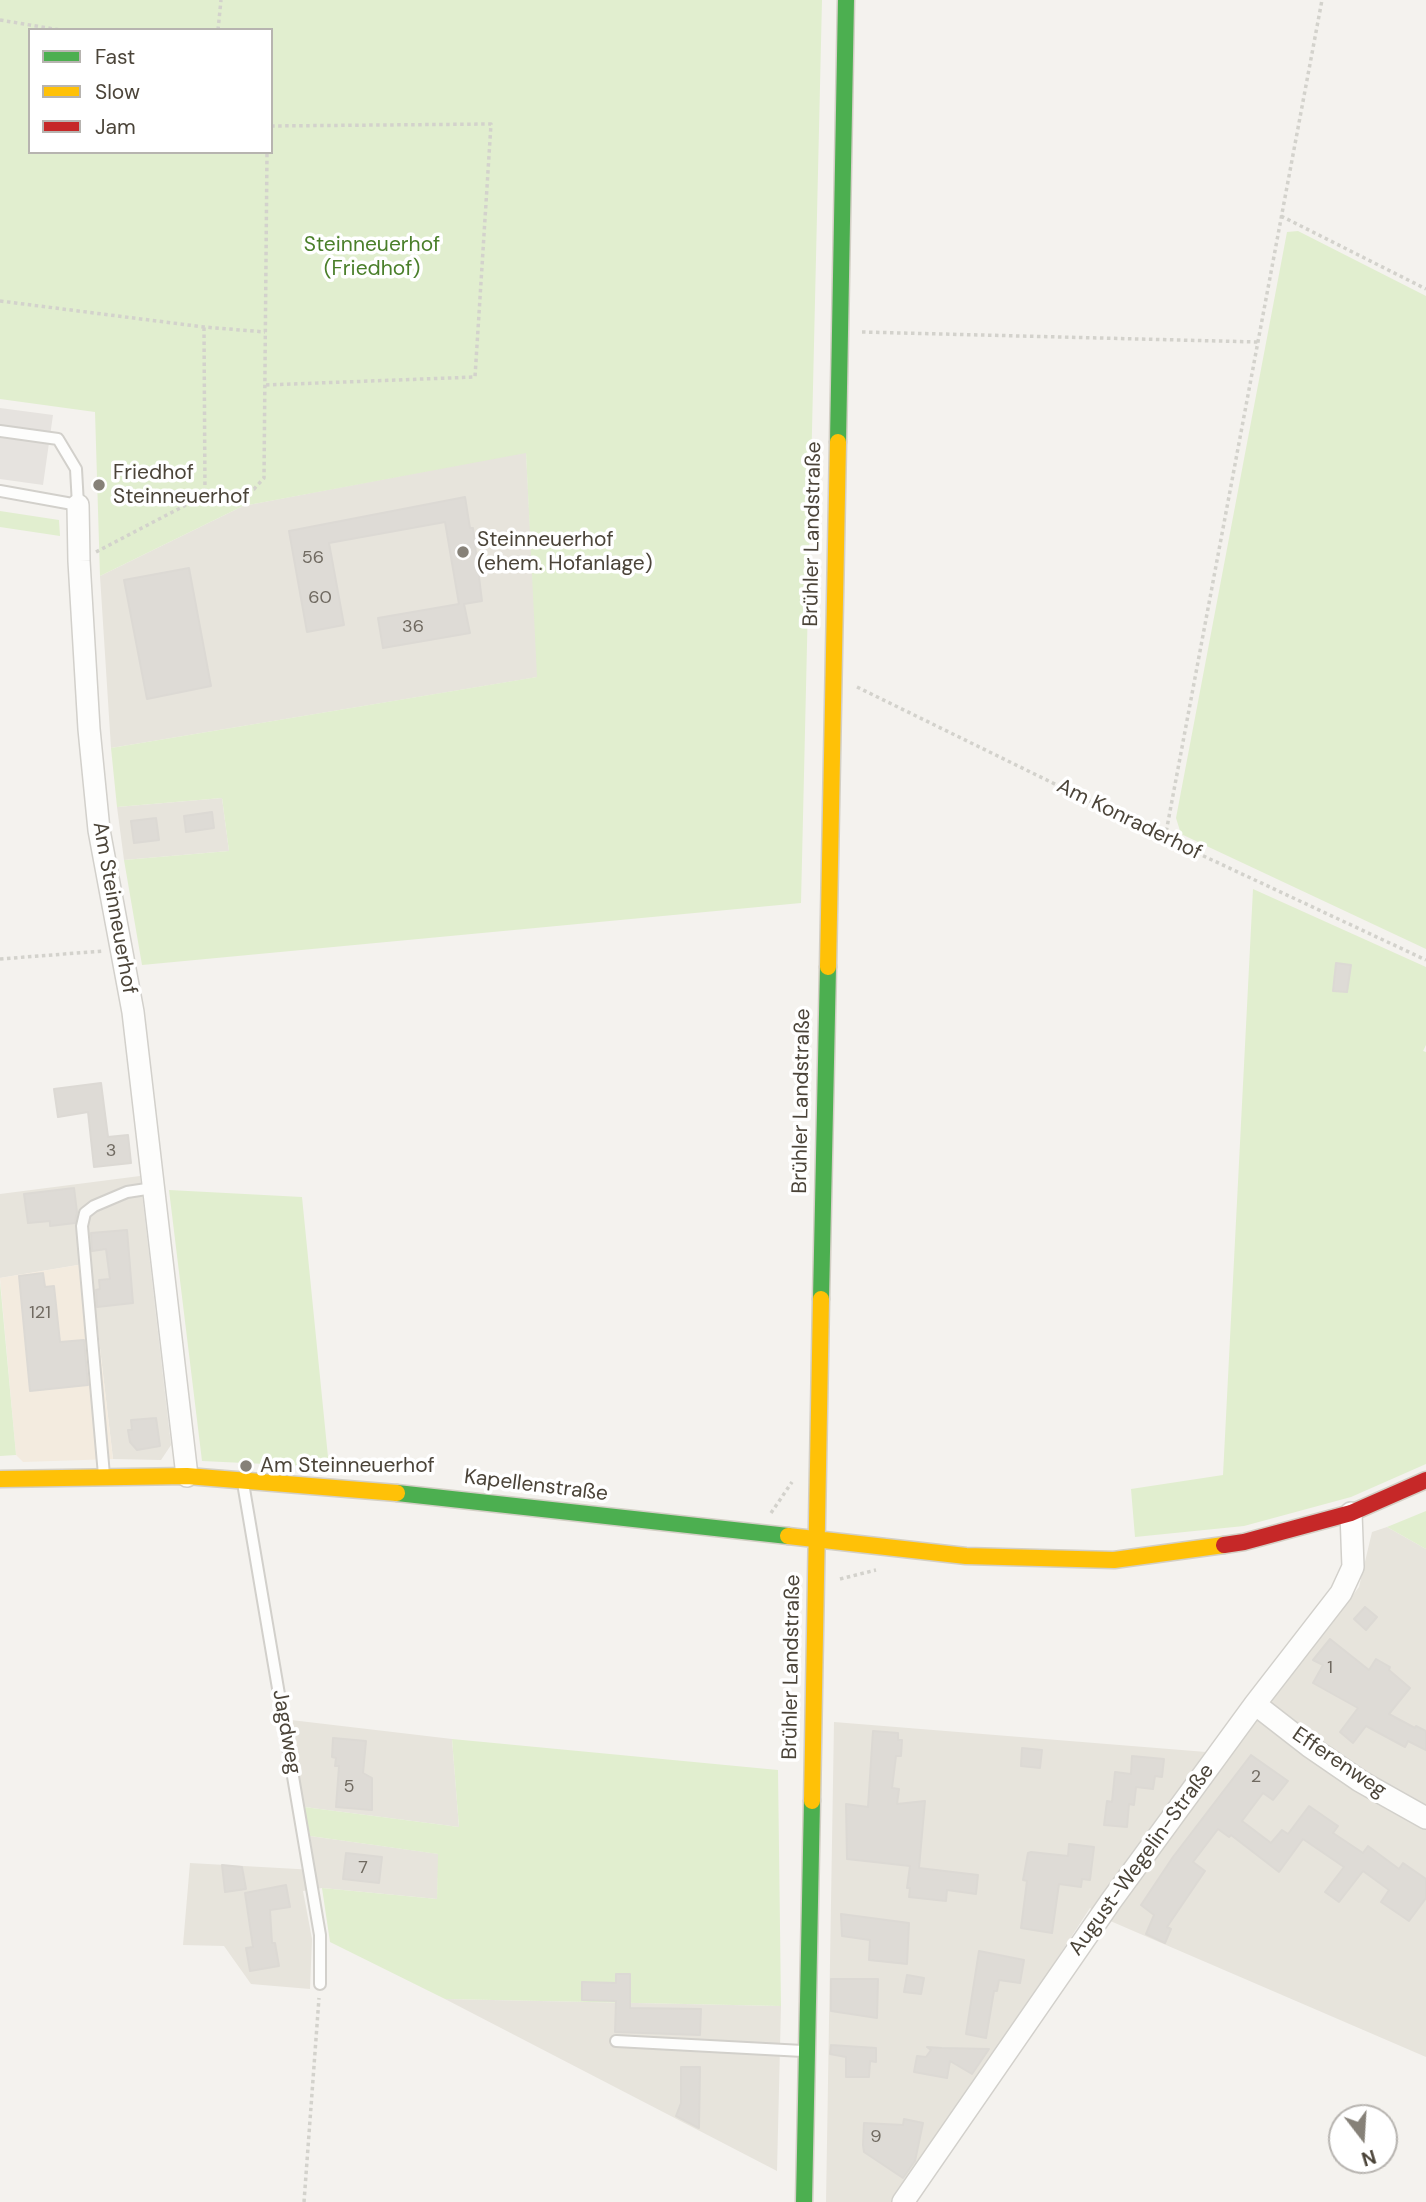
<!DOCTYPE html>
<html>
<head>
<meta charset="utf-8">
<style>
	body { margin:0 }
	#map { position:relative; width:1426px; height:2202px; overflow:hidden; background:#f4f2ee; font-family:"DM Sans",sans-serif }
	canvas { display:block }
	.legend { position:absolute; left:28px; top:28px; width:245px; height:126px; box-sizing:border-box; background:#fff; border:2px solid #b7b4b0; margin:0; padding:9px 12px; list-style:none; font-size:21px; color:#4b4439 }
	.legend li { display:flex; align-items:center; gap:14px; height:35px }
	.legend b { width:35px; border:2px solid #b7b4b0 }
	.north { position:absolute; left:1328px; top:2104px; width:70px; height:70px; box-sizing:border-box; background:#fff; border:2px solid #b7b4b0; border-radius:50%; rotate:163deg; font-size:19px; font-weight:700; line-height:28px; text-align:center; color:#4b4439 }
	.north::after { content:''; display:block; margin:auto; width:24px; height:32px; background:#868178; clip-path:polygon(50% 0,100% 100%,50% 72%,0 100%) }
</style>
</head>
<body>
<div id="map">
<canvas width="1426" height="2202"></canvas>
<ul class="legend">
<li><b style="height:9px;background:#4caf50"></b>Fast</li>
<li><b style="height:9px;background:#ffc107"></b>Slow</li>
<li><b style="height:9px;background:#c62828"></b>Jam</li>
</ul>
<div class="north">N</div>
</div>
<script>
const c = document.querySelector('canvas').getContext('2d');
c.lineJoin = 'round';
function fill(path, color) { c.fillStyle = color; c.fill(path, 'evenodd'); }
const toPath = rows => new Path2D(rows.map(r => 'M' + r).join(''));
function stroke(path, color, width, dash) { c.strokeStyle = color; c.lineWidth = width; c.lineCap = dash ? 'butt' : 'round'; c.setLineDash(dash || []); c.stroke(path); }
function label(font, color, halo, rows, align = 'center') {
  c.font = font + ' "DM Sans",sans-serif'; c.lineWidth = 7; c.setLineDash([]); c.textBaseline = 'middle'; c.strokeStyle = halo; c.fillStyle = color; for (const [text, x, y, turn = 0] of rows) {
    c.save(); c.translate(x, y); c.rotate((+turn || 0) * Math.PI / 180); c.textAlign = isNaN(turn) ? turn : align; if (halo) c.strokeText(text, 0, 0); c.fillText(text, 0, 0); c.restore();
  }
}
fill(toPath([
	[526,452,538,677,111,748,100,576,243,506],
	[222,798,229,851,124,860,117,807],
	[140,1176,171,1445,161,1460,113,1459,90,1263,0,1278,0,1194],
	[1387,1527,1426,1549,1426,2057,1108,1920,1090,1908,899,2202,826,2202,834,1722,1231,1754,1359,1587,1372,1532],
	[291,1720,452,1739,459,1827,304,1807],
	[310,1836,439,1854,437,1899,322,1888,303,1891,312,1939,310,1989,251,1984,224,1946,183,1945,190,1863,315,1870],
	[445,1999,781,2006,777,2171]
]), '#e7e4dc');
fill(toPath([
	[90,1263,113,1459,23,1462,16,1455,0,1278]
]), '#f3ebdf');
fill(toPath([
	[0,0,822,0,801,903,142,965,124,860,229,851,222,798,117,807,111,748,537,677,526,453,243,506,100,576,95,412,0,399],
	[30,30,271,30,271,152,30,152],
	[1298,231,1426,296,1426,949,1181,834,1176,818,1287,232],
	[0,511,59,520,60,536,0,527],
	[1253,889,1426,967,1426,1045,1423,1051,1426,1052,1426,1464,1351,1497,1244,1526,1135,1537,1131,1489,1223,1475],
	[169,1190,302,1197,329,1467,202,1461],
	[0,1282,16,1455,0,1456],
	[1426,1511,1426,1549,1387,1527],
	[452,1739,778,1770,781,2006,445,1999,330,1942,322,1888,437,1899,438,1854,310,1836,304,1807,459,1827]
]), '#e1eecf');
fill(toPath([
	[0,408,53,415,43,485,0,479]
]), '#e6e3df');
const building = toPath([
	[465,497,470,528,473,528,482,601,464,604,470,633,383,648,378,618,459,604,445,522,329,543,344,625,307,632,289,531,465,497],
	[189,568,211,686,147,699,124,580,189,568],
	[212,812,214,828,186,832,184,816,212,812],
	[156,818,159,840,134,843,131,821,156,818],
	[1336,963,1351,965,1347,992,1333,991,1336,963],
	[101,1083,108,1137,128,1135,131,1163,94,1167,88,1112,58,1117,54,1089,101,1083],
	[74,1188,77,1212,75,1223,50,1226,50,1221,28,1223,24,1194,74,1188],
	[127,1230,133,1303,97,1307,96,1290,100,1289,99,1280,110,1279,106,1249,92,1251,91,1233,127,1230],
	[43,1273,45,1287,54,1286,60,1342,84,1340,88,1385,30,1391,19,1276,43,1273],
	[156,1418,160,1446,137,1450,130,1442,128,1430,132,1430,131,1420,156,1418],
	[1365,1607,1377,1617,1366,1630,1354,1619,1365,1607],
	[1330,1639,1369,1670,1376,1659,1390,1667,1389,1670,1410,1688,1389,1714,1415,1728,1416,1726,1426,1731,1426,1750,1408,1741,1405,1747,1366,1726,1353,1743,1340,1732,1358,1708,1313,1683,1323,1665,1313,1660,1330,1639],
	[873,1731,898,1733,898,1740,902,1740,901,1756,896,1756,892,1788,899,1789,897,1804,925,1801,919,1868,978,1875,976,1894,947,1890,946,1901,909,1897,910,1888,907,1888,910,1866,847,1859,846,1804,868,1807,873,1731],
	[333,1738,366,1741,363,1773,372,1778,372,1810,336,1807,339,1766,335,1766,336,1758,332,1757,333,1738],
	[1022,1748,1042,1750,1040,1768,1021,1766,1022,1748],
	[1251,1755,1288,1781,1273,1800,1263,1793,1242,1821,1271,1843,1282,1830,1288,1834,1309,1806,1338,1826,1333,1833,1363,1853,1368,1846,1399,1869,1403,1863,1426,1879,1426,1898,1409,1921,1381,1902,1389,1890,1363,1871,1339,1902,1325,1892,1344,1867,1303,1839,1279,1872,1231,1835,1229,1837,1218,1829,1193,1862,1205,1871,1167,1927,1171,1929,1165,1943,1146,1934,1154,1915,1141,1905,1173,1857,1251,1755],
	[1132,1756,1164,1759,1162,1777,1155,1776,1153,1789,1136,1787,1134,1805,1129,1804,1127,1827,1104,1825,1107,1801,1112,1802,1115,1772,1131,1774,1132,1756],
	[1069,1844,1094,1847,1090,1880,1082,1879,1081,1887,1059,1884,1052,1933,1021,1928,1027,1881,1023,1880,1028,1853,1031,1852,1068,1856,1069,1844],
	[346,1853,382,1857,379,1883,343,1879,346,1853],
	[222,1865,242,1867,246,1889,225,1892,222,1865],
	[286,1885,290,1907,270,1910,272,1943,275,1943,279,1966,250,1971,246,1948,253,1947,245,1893,286,1885],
	[841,1914,909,1923,907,1964,869,1960,870,1940,842,1936,841,1914],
	[979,1951,1024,1960,1020,1983,999,1980,997,1991,994,1991,986,2038,966,2034,979,1951],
	[616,1974,630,1974,630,2008,701,2009,700,2035,615,2032,616,2001,582,2000,582,1982,616,1983,616,1974],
	[907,1975,924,1978,921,1994,904,1992,907,1975],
	[831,1979,878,1979,877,2018,831,2011,831,1979],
	[831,2045,876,2048,876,2062,870,2061,869,2077,846,2077,846,2057,830,2054,831,2045],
	[927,2047,942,2048,989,2049,972,2074,950,2061,947,2078,914,2072,917,2056,926,2057,931,2050,927,2047],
	[681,2067,700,2067,699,2128,676,2116,681,2103,681,2067],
	[904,2119,923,2123,915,2161,903,2178,864,2152,863,2145,864,2123,903,2125,904,2119]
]);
fill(building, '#dedbd6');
stroke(building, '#dcd9d4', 2);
const lane = toPath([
	[0,431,58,439,76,469,78,505,0,491],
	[104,1475,82,1226,85,1213,94,1206,127,1192,153,1188],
	[243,1483,320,1935,320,1984],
	[616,2041,803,2051]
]);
const street = toPath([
	[78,505,79,561,89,729,99,830,133,1012,187,1476],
	[1255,1704,1309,1746,1360,1781,1426,1818],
	[903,2202,1111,1901,1255,1704,1341,1593,1353,1567,1351,1513]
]);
const fast = toPath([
	[838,442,846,0],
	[821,1299,828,967],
	[397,1493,788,1536],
	[804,2202,812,1801]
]);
const slow = toPath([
	[828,967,838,442],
	[0,1479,187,1476,397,1493],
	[788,1536,966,1556,1114,1560,1224,1545],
	[812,1801,821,1299]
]);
const jam = toPath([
	[1224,1545,1244,1542,1351,1513,1426,1480]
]);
stroke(lane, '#d2d0cb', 14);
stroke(street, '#d2d0cb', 24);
stroke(fast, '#d3cfc5', 19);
stroke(slow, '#d3cfc5', 19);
stroke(jam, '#d3cfc5', 19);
stroke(toPath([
	[0,20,60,30],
	[218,30,221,0],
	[1281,216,1426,289],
	[0,301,204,327,265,332],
	[862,332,1258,342],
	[266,385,475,377,491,124,271,126],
	[205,495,254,489,264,478,267,152],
	[96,552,205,495,204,327],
	[857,687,1165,838,1426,960],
	[1165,838,1322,0],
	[0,959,103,951],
	[771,1513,792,1482],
	[840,1579,876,1570],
	[304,2202,319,1998]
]), '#d3d2cc', 3.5, [3.5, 3.5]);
stroke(lane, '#fdfdfc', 10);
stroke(street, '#fdfdfc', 21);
stroke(fast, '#4caf50', 16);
stroke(slow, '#ffc107', 16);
stroke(jam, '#c62828', 16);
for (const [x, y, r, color] of [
	[99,485,7,"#868178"],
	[463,552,7,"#868178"],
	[246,1466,7,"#868178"]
]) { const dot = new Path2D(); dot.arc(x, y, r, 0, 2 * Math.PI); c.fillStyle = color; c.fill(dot); stroke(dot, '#fff', 2.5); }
label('18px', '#706a61', null, [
	["56",313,558],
	["60",320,598],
	["36",413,627],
	["3",111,1151],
	["121",40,1313],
	["1",1330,1668],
	["2",1256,1777],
	["5",349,1787],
	["7",363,1868],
	["9",876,2137]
]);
label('21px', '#4a7f2a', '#fff', [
	["Steinneuerhof",372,245],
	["(Friedhof)",372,269]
]);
label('21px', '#4b4439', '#fff', [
	["Friedhof",113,473],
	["Steinneuerhof",113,497],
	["Steinneuerhof",477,540],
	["(ehem. Hofanlage)",477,564],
	["Am Steinneuerhof",260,1466]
], 'left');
label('21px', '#4b4439', '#fff', [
	["Brühler Landstraße",813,534,-89],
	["Am Konraderhof",1129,820,26],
	["Am Steinneuerhof",114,908,80],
	["Brühler Landstraße",802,1101,-89],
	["Kapellenstraße",536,1486,7],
	["Brühler Landstraße",792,1667,-89],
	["Jagdweg",286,1732,80],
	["Efferenweg",1339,1763,34],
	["August-Wegelin-Straße",1142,1860,-54]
]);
</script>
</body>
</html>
